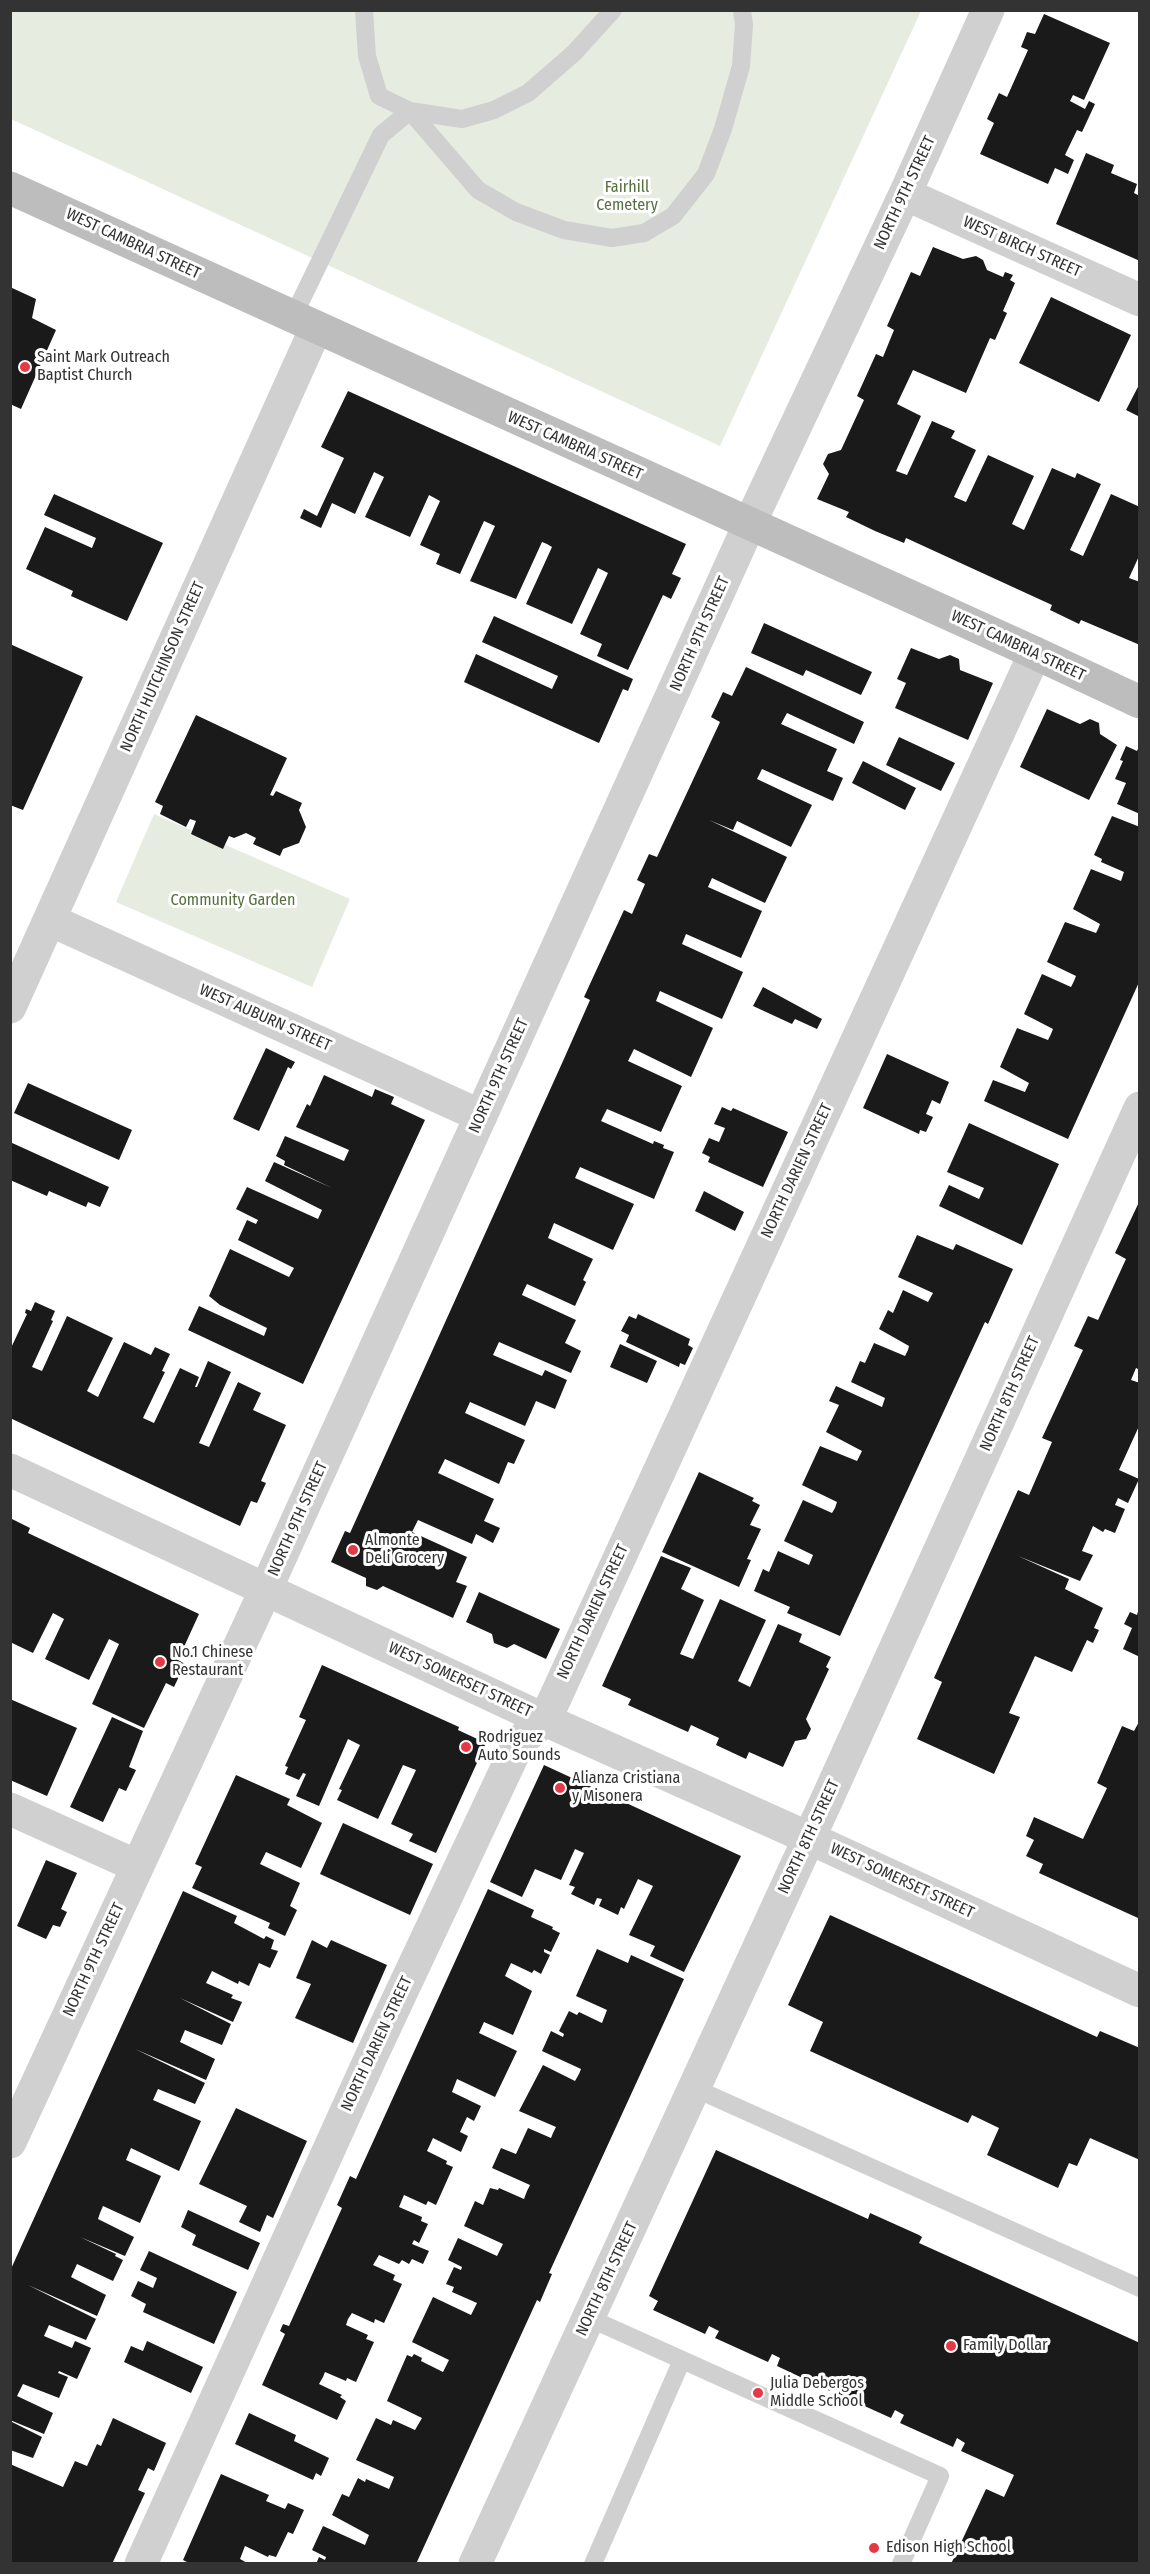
<!DOCTYPE html>
<html>
<head>
<meta charset="utf-8">
<style>
	body { margin:0 }
	#map { position:relative; width:1150px; height:2574px; overflow:hidden; background:#fff; font-family:"Fira Sans Condensed",sans-serif }
	canvas { display:block }
	.frame { position:absolute; inset:0; border:12px solid #333; pointer-events:none }
</style>
</head>
<body>
<div id="map">
<canvas width="1150" height="2574"></canvas>
<div class="frame"></div>
</div>
<script>
const c = document.querySelector('canvas').getContext('2d');
c.lineJoin = 'round';
function fill(path, color) { c.fillStyle = color; c.fill(path, 'evenodd'); }
const toPath = rows => new Path2D(rows.map(r => 'M' + r).join(''));
function stroke(path, color, width, dash) { c.strokeStyle = color; c.lineWidth = width; c.lineCap = dash ? 'butt' : 'round'; c.setLineDash(dash || []); c.stroke(path); }
function label(font, color, halo, rows, align = 'center') {
  c.font = font + ' "Fira Sans Condensed",sans-serif'; c.lineWidth = 6; c.setLineDash([]); c.textBaseline = 'middle'; c.strokeStyle = halo; c.fillStyle = color; for (const [text, x, y, turn = 0] of rows) {
    c.save(); c.translate(x, y); c.rotate((+turn || 0) * Math.PI / 180); c.textAlign = isNaN(turn) ? turn : align; if (halo) c.strokeText(text, 0, 0); c.fillText(text, 0, 0); c.restore();
  }
}
fill(toPath([
	[11,11,921,11,720,446,11,119],
	[154,814,350,899,312,987,116,902]
]), '#e6ecdf');
fill(toPath([
	[1044,14,1110,43,1084,100,1073,95,1070,101,1085,109,1089,101,1095,104,1082,132,1077,130,1065,155,1074,160,1068,174,1055,168,1048,184,980,154,994,123,987,119,999,93,1007,97,1028,50,1021,47,1027,32,1035,34],
	[1086,153,1114,165,1111,173,1137,184,1134,193,1140,196,1140,261,1056,224],
	[933,247,963,259,976,256,983,260,987,270,1003,277,1005,272,1013,275,1010,280,1015,283,1003,311,1007,313,995,340,990,338,966,393,913,370,897,404,921,416,896,471,907,475,932,421,955,431,951,438,976,450,954,497,966,502,988,455,1034,476,1012,524,1024,530,1052,468,1075,478,1077,473,1101,484,1070,550,1083,556,1111,494,1140,507,1140,554,1129,578,1140,582,1140,645,1081,620,1079,624,1050,610,1052,605,906,538,904,543,875,531,846,517,849,512,817,499,829,474,823,464,828,454,841,450,864,400,857,396,876,354,883,357,894,330,887,326,911,272,920,276],
	[10,287,36,299,32,318,56,330,21,409,10,404],
	[1051,297,1131,335,1099,402,1019,363],
	[1140,383,1140,417,1126,410],
	[348,391,686,544,672,574,681,578,671,599,663,595,628,670,597,656,602,644,580,634,608,573,598,568,572,624,526,604,552,547,547,544,542,542,516,599,470,581,495,526,484,521,460,574,436,564,440,554,420,545,440,501,429,495,410,537,365,517,384,477,374,472,355,514,332,503,321,528,300,518,304,509,317,516,344,458,321,447],
	[54,494,163,543,127,621,71,596,73,591,26,569,45,527,92,548,96,538,44,515],
	[494,616,633,679,628,691,623,689,599,743,464,682,476,654,552,689,558,676,482,642],
	[764,623,872,672,861,695,806,670,803,676,751,653],
	[10,644,83,677,23,810,10,805],
	[911,648,939,659,950,655,959,659,960,670,993,683,968,740,895,708,906,683,897,679],
	[746,667,864,722,854,744,787,713,781,724,837,749,827,771,843,778,833,801,762,769,757,779,812,805,791,847,737,821,733,830,709,820,787,857,765,903,712,878,708,887,762,911,741,958,686,934,682,944,743,972,722,1019,660,991,656,1001,713,1028,691,1077,634,1049,628,1061,682,1086,661,1132,607,1109,601,1121,653,1144,654,1141,664,1145,663,1148,674,1152,654,1199,580,1167,575,1178,634,1204,613,1250,554,1223,548,1238,593,1259,583,1280,586,1282,575,1306,527,1284,524,1290,522,1295,576,1320,565,1343,581,1351,571,1373,499,1342,493,1355,542,1376,545,1370,567,1380,555,1409,536,1401,525,1426,470,1402,465,1413,525,1440,514,1464,508,1462,499,1484,445,1459,438,1473,494,1499,484,1521,500,1528,493,1543,476,1534,472,1544,418,1520,412,1532,467,1557,456,1582,467,1586,453,1618,383,1586,377,1590,366,1586,366,1578,331,1562,345,1531,350,1533,563,1061,590,1000,584,997,624,910,632,914,645,884,637,880,649,854,657,857,720,722,711,717,723,692,732,696],
	[1047,709,1080,724,1090,719,1099,723,1100,734,1117,745,1089,800,1020,767],
	[196,715,287,758,270,795,273,796,276,791,302,803,299,810,306,827,299,843,283,849,280,856,253,844,256,838,246,833,234,838,229,836,223,849,191,834,196,821,190,819,186,827,160,814,163,806,155,802],
	[899,737,955,763,941,791,886,765],
	[1140,744,1140,814,1117,804,1126,783,1115,779,1123,761,1120,760,1126,746,1137,751],
	[863,761,916,788,905,810,852,783],
	[1112,816,1140,827,1140,980,1068,1139,984,1101,993,1080,1025,1092,1029,1083,1000,1067,1017,1028,1048,1040,1051,1034,1053,1029,1024,1014,1042,974,1071,987,1074,981,1076,976,1047,962,1065,922,1096,933,1098,929,1100,924,1073,909,1091,869,1121,881,1124,872,1101,862,1102,859,1094,855],
	[763,987,822,1019,817,1029,795,1019,792,1024,753,1006],
	[266,1048,295,1062,291,1069,288,1067,259,1131,233,1119],
	[887,1054,949,1082,940,1104,932,1100,926,1114,933,1117,926,1132,920,1130,919,1134,863,1108],
	[324,1075,372,1097,375,1089,394,1097,391,1104,425,1120,303,1384,188,1330,199,1306,264,1336,267,1328,220,1305,209,1296,230,1249,289,1277,294,1268,238,1240,247,1220,256,1224,258,1220,236,1209,247,1187,318,1219,322,1210,265,1181,274,1162,332,1188,284,1165,285,1161,276,1156,285,1136,344,1161,349,1150,296,1127,307,1104,310,1106],
	[28,1083,132,1130,119,1160,14,1113],
	[722,1107,731,1111,733,1108,788,1132,763,1187,708,1162,710,1157,702,1153,709,1138,719,1142,725,1128,714,1124],
	[969,1123,1059,1164,1022,1245,939,1206,949,1185,979,1199,984,1188,947,1172],
	[10,1142,109,1187,100,1207,88,1202,86,1207,49,1191,47,1196,10,1180],
	[704,1191,744,1212,735,1231,695,1211],
	[1140,1200,1140,1370,1136,1368,1131,1380,1140,1383,1140,1424,1119,1470,1139,1479,1128,1503,1118,1498,1115,1505,1125,1509,1115,1533,1105,1529,1103,1532,1093,1526,1082,1551,1093,1555,1080,1581,1018,1556,1069,1579,1065,1589,1103,1608,1094,1628,1099,1630,1093,1643,1087,1640,1072,1672,1035,1656,1009,1713,1020,1717,994,1774,917,1739,942,1682,934,1678,1018,1490,1029,1495,1052,1442,1042,1438,1083,1350,1074,1346,1088,1316,1098,1320,1126,1259,1115,1253],
	[917,1235,953,1250,956,1244,1013,1269,988,1324,985,1322,840,1636,787,1613,790,1607,754,1591,763,1569,769,1572,778,1551,809,1565,813,1555,784,1541,803,1500,832,1513,835,1508,837,1502,802,1485,820,1446,857,1461,862,1451,826,1432,839,1405,829,1401,836,1386,882,1407,885,1398,851,1382,860,1361,865,1363,874,1343,905,1356,908,1350,909,1346,879,1329,888,1310,893,1313,903,1290,928,1302,933,1293,898,1277],
	[35,1302,55,1311,51,1320,53,1321,32,1367,42,1371,67,1316,113,1338,87,1391,98,1397,124,1342,151,1355,155,1347,170,1354,162,1371,165,1372,143,1418,154,1423,180,1368,199,1377,195,1387,197,1387,208,1361,231,1372,199,1443,209,1447,238,1382,261,1393,253,1410,286,1425,261,1481,266,1483,257,1503,251,1501,240,1526,10,1418,10,1350,27,1314,25,1313,26,1309,31,1311],
	[638,1314,690,1339,688,1345,693,1348,685,1365,680,1363,679,1367,626,1342,629,1335,621,1331,629,1316,636,1319],
	[620,1344,657,1361,647,1383,610,1367],
	[699,1472,754,1498,752,1501,760,1505,750,1525,761,1529,747,1559,751,1560,739,1587,662,1552],
	[10,1518,30,1528,28,1533,199,1614,178,1660,185,1664,174,1687,166,1683,144,1728,92,1704,119,1644,109,1639,89,1680,45,1659,64,1619,53,1613,33,1653,10,1642],
	[661,1556,691,1568,681,1589,704,1600,680,1654,693,1659,720,1599,766,1620,738,1681,750,1687,778,1624,802,1634,799,1642,831,1657,826,1667,829,1669,806,1719,811,1729,806,1739,795,1741,783,1767,749,1752,746,1759,716,1745,719,1738,691,1725,688,1732,628,1705,631,1699,602,1686],
	[479,1592,560,1629,546,1659,514,1644,507,1648,494,1643,492,1634,466,1622],
	[1139,1608,1140,1608,1140,1657,1123,1649,1132,1628,1124,1624,1130,1612,1137,1615],
	[322,1665,459,1727,458,1730,486,1743,436,1853,409,1841,413,1834,391,1824,416,1770,403,1765,378,1819,337,1800,342,1790,339,1789,360,1745,348,1739,319,1806,296,1796,306,1774,303,1773,299,1780,285,1774,288,1767,285,1766,306,1720,299,1717],
	[10,1699,77,1728,47,1796,10,1780],
	[112,1717,143,1731,129,1767,136,1770,126,1791,119,1788,103,1822,70,1807],
	[1140,1720,1140,1916,1138,1918,1039,1873,1043,1864,1026,1856,1034,1840,1026,1836,1034,1817,1083,1839,1107,1788,1097,1783,1122,1726,1134,1731],
	[544,1765,741,1856,684,1972,650,1956,655,1946,629,1935,653,1886,638,1879,624,1909,621,1907,618,1915,599,1906,602,1899,597,1898,594,1905,571,1894,575,1887,569,1885,584,1853,575,1849,561,1880,535,1869,522,1897,490,1882],
	[236,1775,290,1799,287,1805,322,1823,301,1868,266,1852,260,1864,300,1883,290,1906,297,1910,285,1936,268,1928,270,1923,192,1888,202,1867,195,1864],
	[343,1823,433,1864,410,1915,320,1874],
	[46,1860,77,1873,61,1909,67,1912,60,1927,53,1925,46,1939,17,1926],
	[488,1889,534,1910,531,1917,553,1927,552,1929,560,1933,551,1952,544,1949,544,1952,550,1955,541,1974,534,1970,532,1973,511,1963,505,1976,532,1991,513,2035,484,2022,479,2033,517,2051,495,2097,457,2079,452,2092,481,2106,474,2121,467,2117,460,2132,468,2136,461,2152,433,2138,427,2151,447,2161,446,2164,453,2167,436,2205,428,2201,426,2205,404,2195,399,2207,422,2217,421,2221,428,2224,419,2243,414,2240,412,2244,429,2251,423,2264,412,2259,409,2264,402,2260,399,2264,379,2255,373,2265,395,2275,393,2280,402,2284,384,2323,375,2319,374,2323,352,2313,348,2319,346,2325,368,2335,366,2339,374,2342,356,2382,347,2378,346,2381,325,2372,323,2377,319,2384,342,2395,340,2397,346,2401,337,2420,262,2385,285,2334,280,2331,283,2324,289,2326,342,2208,337,2205,350,2176,356,2179],
	[183,1891,237,1916,234,1923,264,1939,266,1936,274,1940,271,1949,278,1951,270,1968,259,1963,249,1986,239,1981,238,1984,212,1971,206,1983,233,1995,231,1998,242,2002,233,2022,180,1998,231,2024,222,2045,185,2030,182,2037,180,2042,215,2059,206,2080,135,2049,205,2083,195,2104,158,2089,153,2100,201,2121,179,2171,131,2148,126,2160,161,2176,140,2223,103,2206,100,2213,98,2219,134,2237,125,2256,80,2237,116,2254,115,2256,123,2260,113,2281,77,2264,71,2277,106,2295,97,2316,28,2285,96,2319,86,2340,49,2325,44,2336,72,2348,75,2341,91,2348,77,2379,59,2371,58,2373,68,2377,59,2398,23,2384,17,2396,53,2413,44,2434,10,2420,10,2271],
	[830,1915,1097,2037,1100,2031,1140,2048,1140,2160,1090,2138,1077,2166,1069,2163,1058,2188,987,2155,999,2128,972,2115,968,2123,810,2051,823,2022,788,2005],
	[312,1940,327,1948,331,1940,387,1965,353,2043,295,2018,311,1984,296,1978],
	[597,1949,628,1963,631,1955,684,1979,549,2273,552,2274,540,2302,537,2300,416,2564,316,2564,319,2557,325,2560,326,2557,312,2550,323,2526,365,2545,369,2535,332,2515,342,2494,349,2497,358,2478,365,2482,366,2479,389,2489,392,2482,394,2477,356,2460,376,2418,391,2425,393,2420,415,2430,422,2418,387,2401,407,2355,412,2357,414,2354,422,2358,421,2361,443,2372,449,2360,412,2342,433,2297,471,2315,477,2303,452,2292,454,2287,446,2284,454,2267,461,2270,462,2267,448,2260,458,2238,497,2256,503,2244,464,2226,475,2201,483,2205,490,2188,498,2190,499,2188,524,2199,527,2191,530,2185,492,2168,501,2148,516,2154,528,2128,551,2138,553,2133,556,2127,519,2111,543,2065,575,2081,579,2074,581,2069,542,2051,551,2031,563,2037,564,2034,559,2031,569,2011,577,2015,579,2012,602,2023,607,2010,576,1996],
	[236,2108,307,2141,273,2218,267,2215,260,2232,239,2222,247,2206,199,2184],
	[716,2150,868,2219,870,2213,919,2235,922,2237,919,2243,1140,2343,1140,2564,951,2564,986,2489,1004,2497,1014,2475,961,2451,965,2443,957,2438,953,2447,900,2423,904,2415,895,2410,891,2418,838,2394,842,2386,833,2382,830,2391,777,2366,780,2358,772,2354,768,2362,715,2338,719,2331,709,2326,705,2334,653,2310,658,2301,649,2296],
	[188,2210,260,2243,248,2270,192,2245,196,2235,181,2227],
	[149,2251,237,2292,214,2344,143,2312,146,2304,131,2296,138,2281,153,2288,157,2278,140,2270],
	[147,2341,203,2367,191,2393,124,2362,131,2346,143,2351],
	[249,2413,296,2435,294,2441,329,2458,321,2476,316,2473,313,2480,235,2444],
	[113,2418,166,2443,154,2471,148,2468,138,2490,145,2493,112,2564,10,2564,10,2464,63,2487,75,2461,87,2466,97,2444,101,2446],
	[10,2421,42,2437,33,2458,10,2450],
	[221,2474,269,2495,266,2501,285,2509,288,2503,304,2510,293,2534,288,2532,276,2557,269,2555,268,2557,245,2546,240,2559,249,2564,191,2564,183,2560]
]), '#1a1a1a');
stroke(toPath([
	[364,10,367,56,379,96,410,111,462,119,494,110,528,93,574,53,613,10],
	[410,111,478,190,516,212,564,230,612,238,644,233,673,216,706,174,723,129,741,66,744,25,742,10],
	[293,317,381,135,410,111],
	[694,2088,1140,2288],
	[589,2318,940,2476,901,2564],
	[593,2564,682,2360]
]), '#d0d0d0', 18);
stroke(toPath([
	[905,194,1140,300],
	[50,920,481,1116],
	[10,1007,316,328],
	[10,1470,545,1720,809,1838,1140,1991],
	[10,1809,137,1866],
	[10,2142,266,1589,749,525,905,194,988,10],
	[141,2564,370,2059,519,1742,545,1720,1035,653],
	[475,2564,828,1797,1140,1108]
]), '#d0d0d0', 33);
stroke(toPath([
	[10,188,1035,653,1140,702]
]), '#bdbdbd', 33);
for (const [x, y, r, color] of [
	[25,367,6,"#e63946"],
	[353,1550,6,"#e63946"],
	[160,1662,6,"#e63946"],
	[466,1747,6,"#e63946"],
	[560,1788,6,"#e63946"],
	[951,2346,6,"#e63946"],
	[758,2393,6,"#e63946"],
	[874,2548,6,"#e63946"]
]) { const dot = new Path2D(); dot.arc(x, y, r, 0, 2 * Math.PI); c.fillStyle = color; c.fill(dot); stroke(dot, '#fff', 2); }
label('16px', '#56703f', '#fff', [
	["Fairhill",627,188],
	["Cemetery",627,206],
	["Community Garden",233,901]
]);
label('16px', '#333', '#fff', [
	["NORTH 9TH STREET",905,193,-65],
	["WEST CAMBRIA STREET",133,244,25],
	["WEST BIRCH STREET",1022,247,24],
	["WEST CAMBRIA STREET",575,446,24],
	["NORTH 9TH STREET",700,634,-66],
	["WEST CAMBRIA STREET",1018,646,25],
	["NORTH HUTCHINSON STREET",163,667,-66],
	["WEST AUBURN STREET",265,1018,24],
	["NORTH 9TH STREET",499,1076,-66],
	["NORTH DARIEN STREET",797,1171,-65],
	["NORTH 8TH STREET",1010,1394,-66],
	["NORTH 9TH STREET",298,1519,-66],
	["NORTH DARIEN STREET",593,1612,-65],
	["WEST SOMERSET STREET",460,1680,25],
	["NORTH 8TH STREET",809,1837,-65],
	["WEST SOMERSET STREET",902,1881,25],
	["NORTH 9TH STREET",94,1960,-65],
	["NORTH DARIEN STREET",377,2044,-65],
	["NORTH 8TH STREET",607,2279,-65]
]);
label('16px', '#333', '#fff', [
	["Saint Mark Outreach",37,358],
	["Baptist Church",37,376],
	["Almonte",365,1541],
	["Deli Grocery",365,1559],
	["No.1 Chinese",172,1653],
	["Restaurant",172,1671],
	["Rodriguez",478,1738],
	["Auto Sounds",478,1756],
	["Alianza Cristiana",572,1779],
	["y Misonera",572,1797],
	["Family Dollar",963,2346],
	["Julia Debergos",770,2384],
	["Middle School",770,2402],
	["Edison High School",886,2548]
], 'left');
</script>
</body>
</html>
